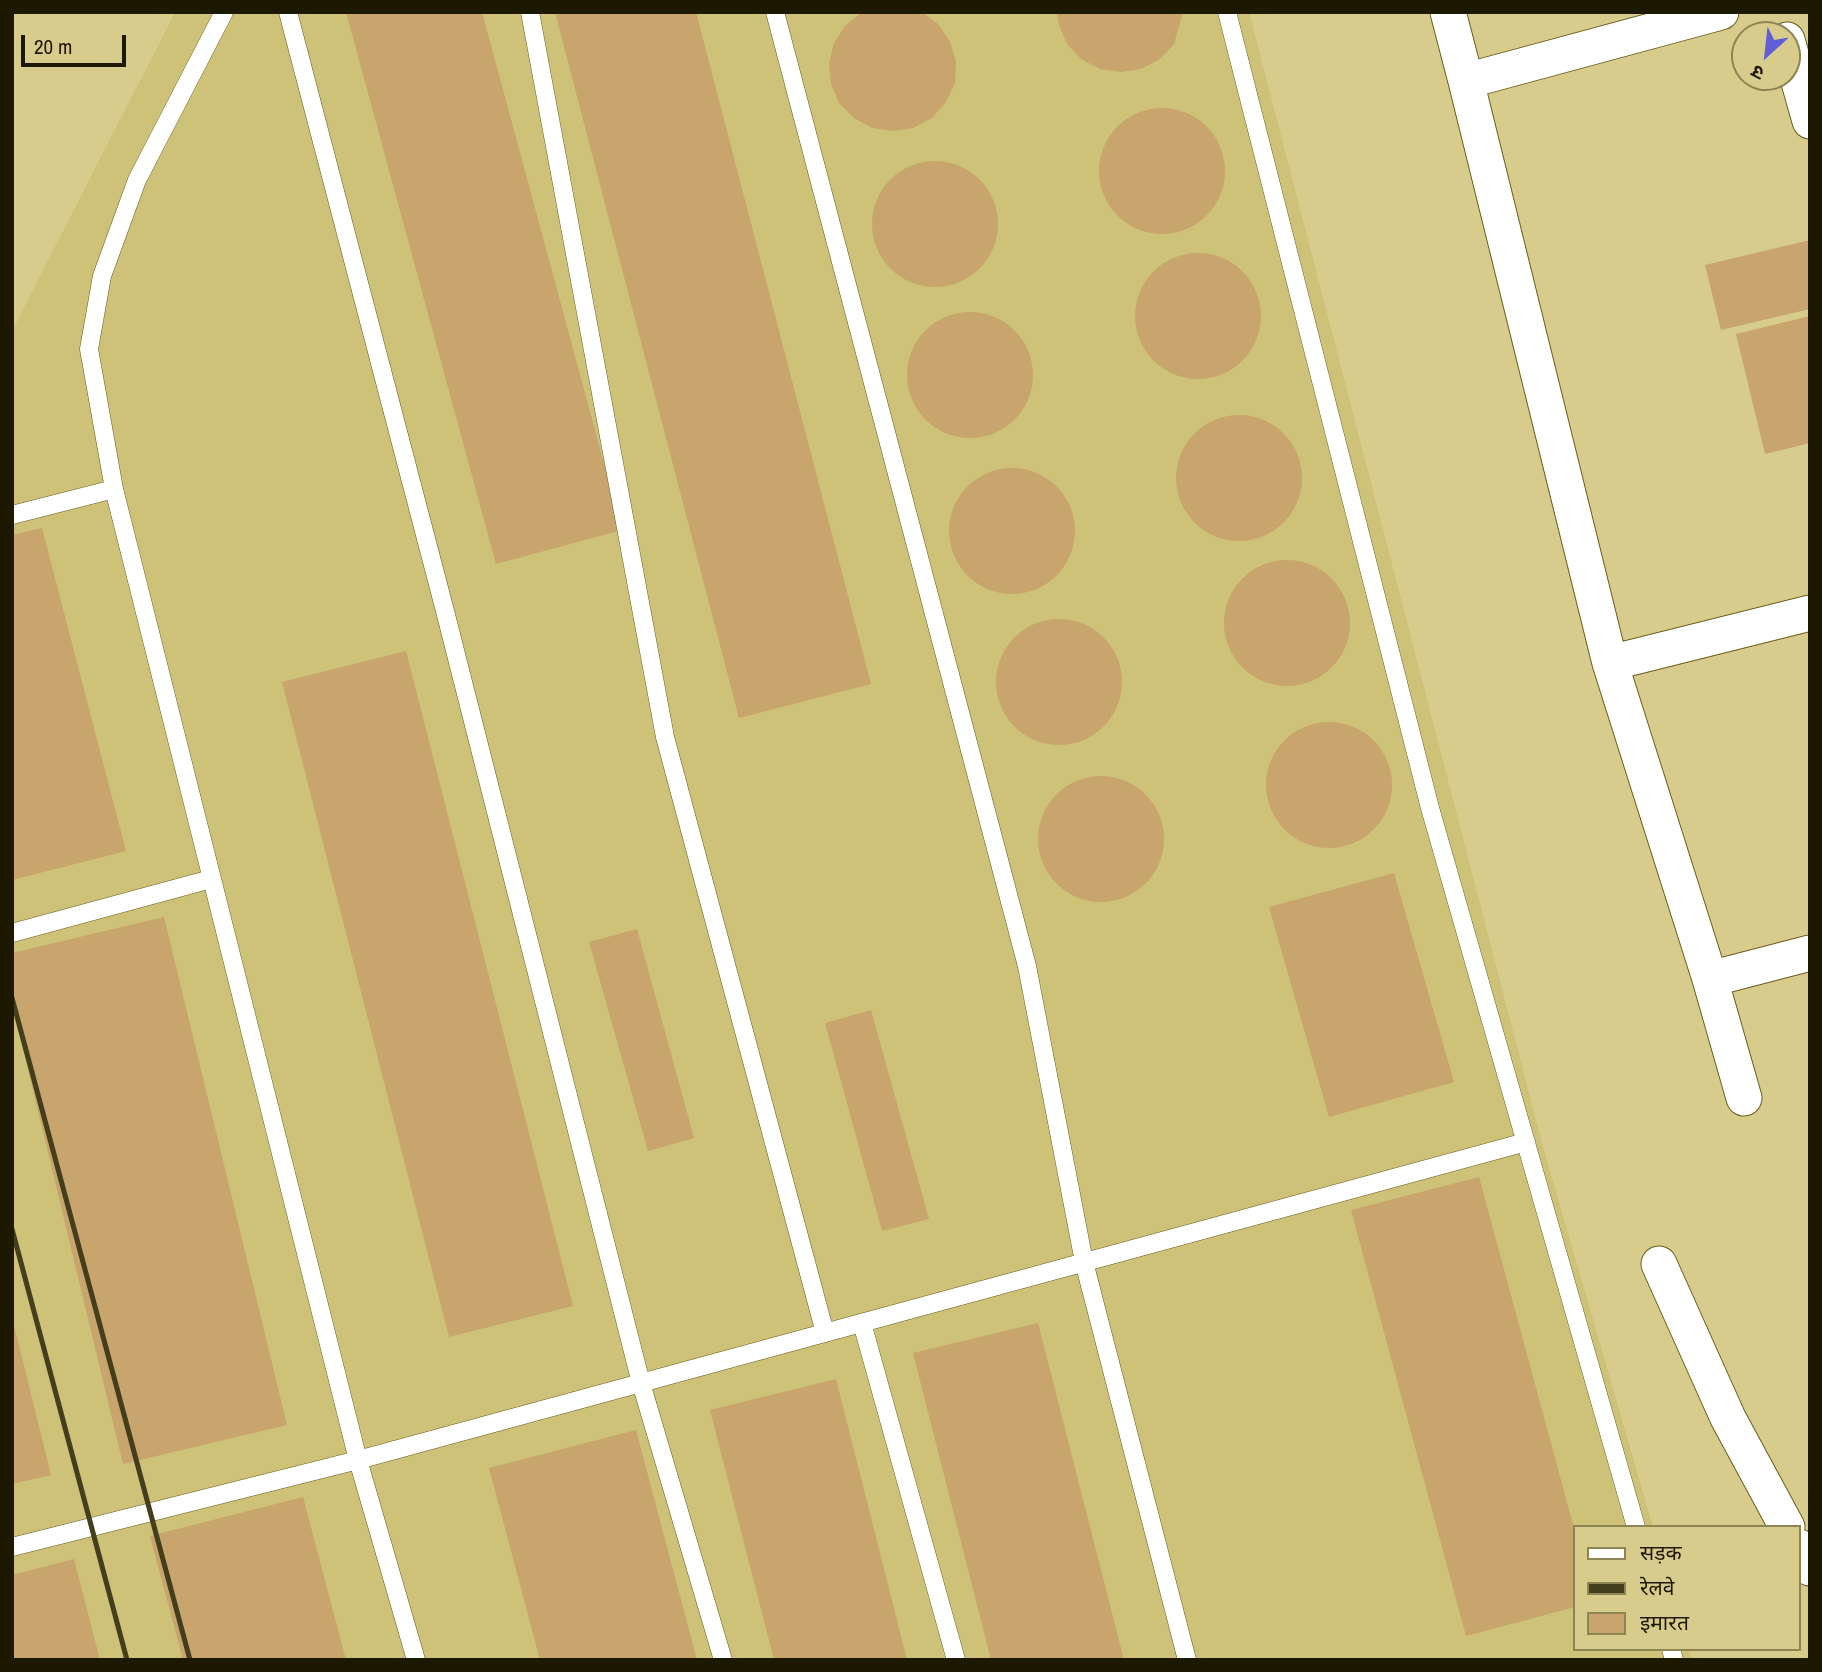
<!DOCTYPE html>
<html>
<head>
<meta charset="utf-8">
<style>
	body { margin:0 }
	#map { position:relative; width:1822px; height:1672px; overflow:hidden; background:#d8cc8c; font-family:"Archivo Narrow","Noto Sans Devanagari",sans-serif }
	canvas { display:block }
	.frame { position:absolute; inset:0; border:14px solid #1d1800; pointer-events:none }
	.legend { position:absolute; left:1573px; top:1525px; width:228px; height:126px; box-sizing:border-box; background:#d8cc8c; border:2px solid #8d8454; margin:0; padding:9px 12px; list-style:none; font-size:21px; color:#1d1800 }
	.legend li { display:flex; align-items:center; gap:14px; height:35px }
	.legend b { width:35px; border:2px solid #8d8454 }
	.north { position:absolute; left:1731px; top:21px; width:70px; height:70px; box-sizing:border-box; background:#d8cc8c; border:2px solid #8d8454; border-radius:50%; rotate:207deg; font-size:19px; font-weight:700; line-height:28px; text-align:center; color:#1d1800 }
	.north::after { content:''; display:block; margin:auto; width:24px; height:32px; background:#5f5ed6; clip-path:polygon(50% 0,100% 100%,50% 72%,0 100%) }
	.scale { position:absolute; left:21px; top:35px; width:105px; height:32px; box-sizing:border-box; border:4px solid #1d1800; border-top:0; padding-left:9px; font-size:21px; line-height:24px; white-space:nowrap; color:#1d1800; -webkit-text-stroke:5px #d8cc8c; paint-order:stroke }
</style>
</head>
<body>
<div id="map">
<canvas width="1822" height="1672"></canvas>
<div class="frame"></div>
<ul class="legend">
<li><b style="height:9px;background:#fff"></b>सड़क</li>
<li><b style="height:9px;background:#443e1d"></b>रेलवे</li>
<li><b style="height:19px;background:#c7a56c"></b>इमारत</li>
</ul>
<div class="north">उ</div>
<div class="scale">20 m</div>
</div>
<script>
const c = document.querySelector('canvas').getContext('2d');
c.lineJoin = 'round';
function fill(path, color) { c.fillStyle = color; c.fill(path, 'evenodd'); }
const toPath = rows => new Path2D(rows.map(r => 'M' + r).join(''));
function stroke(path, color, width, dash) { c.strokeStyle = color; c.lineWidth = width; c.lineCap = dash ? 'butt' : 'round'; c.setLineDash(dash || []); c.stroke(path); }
fill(toPath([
	[175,12,1249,12,1542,1143,1653,1527,1575,1527,1575,1649,1689,1649,1692,1660,12,1660,12,331]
]), '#cec178');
fill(toPath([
	[346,12,482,12,622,530,496,564],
	[555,12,696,12,871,684,739,718],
	[922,12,938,24,950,42,956,62,955,83,946,102,932,118,913,128,893,131,872,128,854,118,839,103,831,84,829,63,834,43,845,26,862,12],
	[1057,12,1183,12,1174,44,1160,59,1141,69,1121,72,1100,69,1081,59,1067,44,1059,25],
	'1099 171a63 63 0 1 1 126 0a63 63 0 1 1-126 0Z',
	'872 224a63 63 0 1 1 126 0a63 63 0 1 1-126 0Z',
	[1810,240,1810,309,1721,330,1705,265],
	'1135 316a63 63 0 1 1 126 0a63 63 0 1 1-126 0Z',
	'907 375a63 63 0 1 1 126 0a63 63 0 1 1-126 0Z',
	[1810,316,1810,443,1765,454,1736,334],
	'1176 478a63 63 0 1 1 126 0a63 63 0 1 1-126 0Z',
	'949 531a63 63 0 1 1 126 0a63 63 0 1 1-126 0Z',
	[42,528,126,851,12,880,12,535],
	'1224 623a63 63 0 1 1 126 0a63 63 0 1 1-126 0Z',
	'996 682a63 63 0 1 1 126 0a63 63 0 1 1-126 0Z',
	[406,651,573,1306,449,1337,282,682],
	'1266 785a63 63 0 1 1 126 0a63 63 0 1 1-126 0Z',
	'1038 839a63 63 0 1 1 126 0a63 63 0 1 1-126 0Z',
	[1394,873,1454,1082,1329,1117,1269,907],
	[164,917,287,1425,123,1464,12,1003,12,953],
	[637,929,694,1138,648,1151,589,942],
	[871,1010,929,1219,882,1231,825,1023],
	[1479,1177,1575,1532,1575,1607,1466,1636,1351,1210],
	[12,1317,51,1475,12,1484],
	[1038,1323,1124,1660,991,1660,913,1353],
	[836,1379,907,1660,774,1660,710,1410],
	[636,1430,697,1660,540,1660,489,1468],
	[303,1497,346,1660,183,1660,150,1536],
	[74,1559,100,1660,12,1660,12,1575]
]), '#c7a56c');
const lane = toPath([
	[224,12,137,180,102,276,89,349,114,489,358,1460,416,1660],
	[288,12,445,611,641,1383,723,1660],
	[530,12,665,737,825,1333],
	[775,12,1027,966,1084,1262,1187,1660],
	[1227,12,1430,808,1636,1527],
	[12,515,114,489],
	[12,933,211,879],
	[862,1323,956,1660],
	[12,1547,358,1460,1526,1142],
	[1671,1649,1674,1660]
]);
const street = toPath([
	[1448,12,1466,81,1721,12],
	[1787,40,1810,121],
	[1466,81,1610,663,1810,613],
	[1610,663,1710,979,1744,1098],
	[1710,979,1810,953],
	[1659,1264,1728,1418,1787,1527],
	[1799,1547,1810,1568]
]);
stroke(lane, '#695e1d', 19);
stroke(street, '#695e1d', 37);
stroke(lane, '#fff', 18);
stroke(street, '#fff', 35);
stroke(toPath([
	[12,998,190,1660],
	[12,1229,127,1660]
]), '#443e1d', 5);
</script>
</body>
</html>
